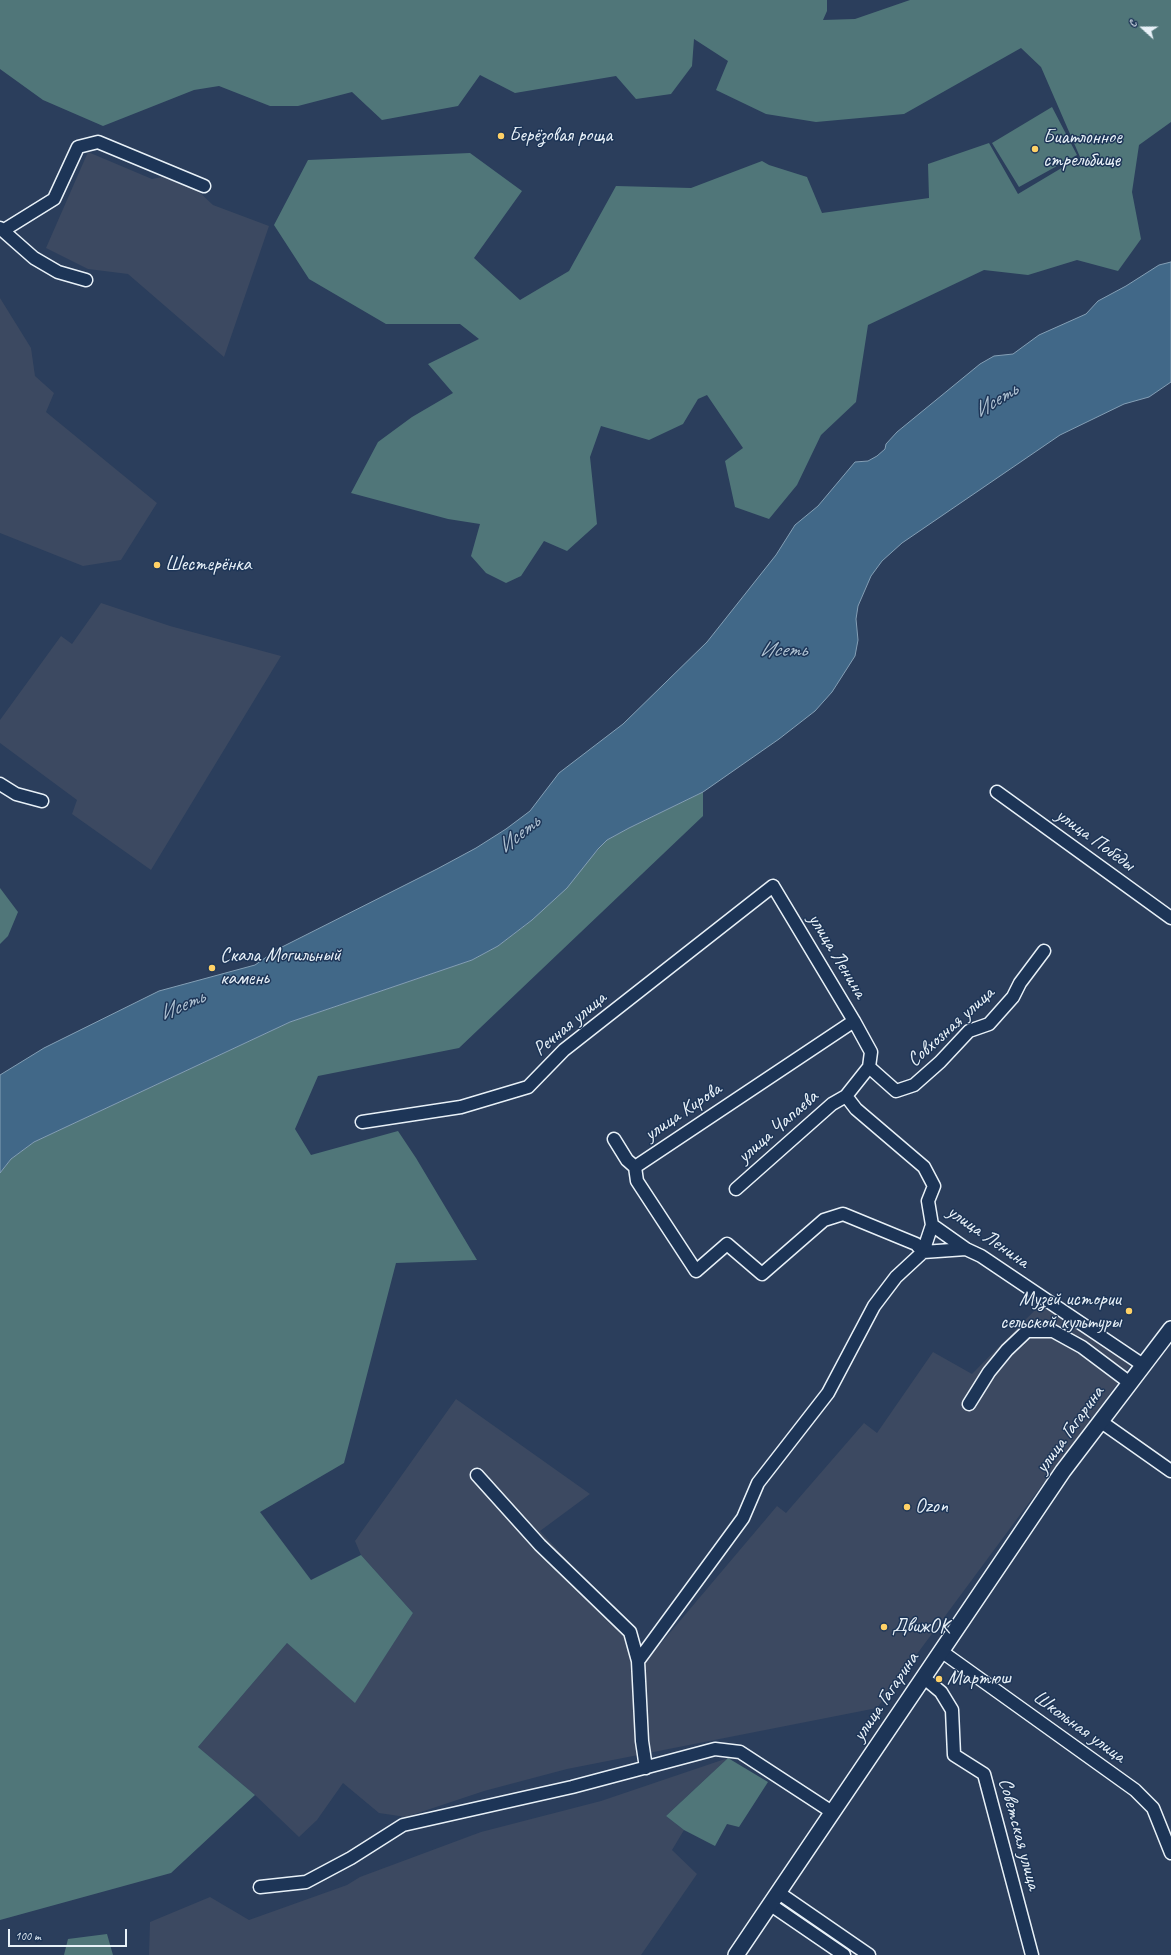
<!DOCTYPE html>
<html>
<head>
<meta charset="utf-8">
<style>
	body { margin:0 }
	#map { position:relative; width:1171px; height:1955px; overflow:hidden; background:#2b3e5c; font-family:Caveat,sans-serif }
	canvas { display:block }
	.north { position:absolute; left:1123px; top:8px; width:40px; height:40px; -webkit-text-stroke:3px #1d3557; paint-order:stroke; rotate:291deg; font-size:11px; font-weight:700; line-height:16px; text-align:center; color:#e8f1f8 }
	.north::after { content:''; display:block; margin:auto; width:14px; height:18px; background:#e8f1f8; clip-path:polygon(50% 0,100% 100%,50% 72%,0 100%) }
	.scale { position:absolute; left:8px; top:1929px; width:119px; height:18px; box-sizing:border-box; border:2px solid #e8f1f8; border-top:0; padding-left:5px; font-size:12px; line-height:14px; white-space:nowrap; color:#e8f1f8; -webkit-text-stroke:3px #1d3557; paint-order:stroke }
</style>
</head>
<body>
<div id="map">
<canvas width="1171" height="1955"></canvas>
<div class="north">С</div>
<div class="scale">100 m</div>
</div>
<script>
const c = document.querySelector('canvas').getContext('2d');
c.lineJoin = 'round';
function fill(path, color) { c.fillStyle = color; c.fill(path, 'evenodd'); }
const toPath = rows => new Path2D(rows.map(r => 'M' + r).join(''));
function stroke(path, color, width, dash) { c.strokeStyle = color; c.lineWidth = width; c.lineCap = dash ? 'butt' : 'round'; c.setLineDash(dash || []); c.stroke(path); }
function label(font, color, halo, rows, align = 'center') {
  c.font = font + ' Caveat,sans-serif'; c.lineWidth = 3; c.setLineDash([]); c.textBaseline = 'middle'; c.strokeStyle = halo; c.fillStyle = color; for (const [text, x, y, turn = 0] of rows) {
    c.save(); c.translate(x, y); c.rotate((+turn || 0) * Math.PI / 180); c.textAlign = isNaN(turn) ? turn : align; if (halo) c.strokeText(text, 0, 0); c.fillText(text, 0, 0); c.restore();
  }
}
fill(toPath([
	[88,152,152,179,162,177,197,190,213,205,269,226,224,357,128,274,88,269,46,248],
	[0,298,31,348,35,376,54,393,46,412,157,503,121,560,83,566,0,533],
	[101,603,170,626,281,656,151,870,72,814,77,800,0,743,0,720,61,636,72,644],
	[1042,1303,1131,1365,877,1708,567,1769,484,1791,406,1817,379,1813,343,1783,317,1820,299,1837,255,1795,198,1747,287,1643,355,1702,413,1613,361,1555,355,1541,456,1399,590,1494,540,1531,631,1628,646,1661,777,1506,786,1513,864,1423,877,1433,933,1352,972,1374],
	[728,1758,666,1816,684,1830,672,1850,697,1874,641,1955,149,1955,150,1922,210,1897,249,1920,347,1885,360,1877,481,1832,601,1801]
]), '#3c4961');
fill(toPath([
	[0,0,827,0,827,11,823,20,855,19,910,0,1171,0,1171,122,1139,145,1132,192,1141,239,1118,271,1077,260,1028,275,984,270,868,325,856,402,821,435,797,485,769,519,735,507,725,461,743,448,707,395,698,399,683,424,649,440,601,426,590,457,597,524,567,551,544,541,521,576,506,583,486,573,471,556,480,524,448,519,351,493,378,442,412,417,453,393,428,364,479,339,460,324,386,324,309,279,274,225,308,160,470,153,522,191,474,258,520,300,569,271,616,186,691,188,762,161,769,165,807,177,822,213,929,198,928,164,989,143,1018,194,1080,157,1041,67,1021,48,904,114,816,122,766,114,716,90,728,61,694,39,692,66,671,94,636,99,616,76,515,93,480,75,458,106,382,120,352,92,298,106,270,106,219,86,194,90,103,126,43,100,0,69],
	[1052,107,1077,155,1019,187,992,143],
	[703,792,703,816,459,1048,318,1076,295,1129,311,1155,398,1131,416,1158,477,1260,396,1263,344,1463,260,1512,311,1580,361,1555,413,1613,355,1703,287,1643,198,1747,255,1795,171,1873,0,1920,0,1173,11,1159,34,1142,290,1022,472,960,498,946,532,920,607,840,629,828],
	[0,888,18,912,8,936,0,944],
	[728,1758,768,1782,739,1827,727,1824,715,1846,684,1830,666,1816],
	[107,1934,113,1955,64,1955,68,1939]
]), '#507679');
const water = toPath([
	[1171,262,1171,382,1149,397,1124,404,1060,435,902,543,882,561,871,576,858,606,856,619,858,640,855,656,832,692,815,711,779,739,703,792,629,828,607,840,598,849,567,888,532,920,498,946,472,960,290,1022,34,1142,11,1159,0,1173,0,1075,44,1048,159,991,255,965,278,949,437,869,476,848,506,829,530,811,559,773,623,724,707,642,776,555,795,525,818,506,855,462,868,461,877,456,885,449,886,444,897,432,980,364,994,356,1013,354,1039,335,1086,314,1098,301,1126,286,1159,265,1171,262]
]);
fill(water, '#416888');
stroke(water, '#849fb5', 1);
const minor = toPath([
	[0,228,34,258,58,272,86,280],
	[4,230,54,199,78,147,98,142,204,186],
	[0,784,16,794,42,801],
	[997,792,1171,918],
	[854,1021,635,1167,637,1181,696,1271,727,1244,762,1274,824,1220,843,1214,916,1244,923,1252,966,1249],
	[869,1067,896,1091,914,1085,940,1062,969,1031,989,1024,1013,997,1020,983,1044,951],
	[362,1122,461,1107,528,1087,564,1050,773,886,854,1021,871,1052,869,1067,846,1096,856,1109,924,1167,934,1186,928,1201,932,1225,966,1249,981,1256,1143,1365],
	[614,1139,627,1160,635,1167],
	[736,1189,832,1104,846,1096],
	[969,1404,989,1372,1007,1350,1027,1331,1053,1331,1082,1347,1130,1383],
	[1100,1421,1171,1471],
	[477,1475,540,1545,630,1632,638,1661,642,1741,646,1768],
	[941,1651,1135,1790,1153,1808,1171,1853],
	[638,1661,743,1518,758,1483,828,1393,874,1306,896,1277,923,1252,932,1225],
	[923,1677,941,1692,952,1710,954,1755,984,1774,1032,1955],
	[260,1887,306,1882,351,1858,403,1825,572,1787,715,1749,740,1752,832,1812],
	[779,1893,869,1955],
	[771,1905,844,1955]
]);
const major = toPath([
	[736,1955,1063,1471,1171,1329]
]);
stroke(minor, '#e8f1f8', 15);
stroke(major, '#e8f1f8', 18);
stroke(minor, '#1d3557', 12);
stroke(major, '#1d3557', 15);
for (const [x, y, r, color] of [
	[501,136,4,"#ffd166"],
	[1035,149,4,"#ffd166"],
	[157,565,4,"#ffd166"],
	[212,968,4,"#ffd166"],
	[1129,1311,4,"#ffd166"],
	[907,1507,4,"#ffd166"],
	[884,1627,4,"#ffd166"],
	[939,1679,4,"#ffd166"]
]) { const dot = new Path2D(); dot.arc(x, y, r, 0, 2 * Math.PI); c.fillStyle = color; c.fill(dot); stroke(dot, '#1d3557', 1.5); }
label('20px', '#e8f1f8', '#1d3557', [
	["Берёзовая роща",509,136],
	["Биатлонное",1043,138],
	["стрельбище",1043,161],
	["Шестерёнка",165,565],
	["Скала Могильный",220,956],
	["камень",220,979],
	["Музей истории",1121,1300,"right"],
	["сельской культуры",1121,1323,"right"],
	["Ozon",915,1507],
	["ДвижОК",892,1627],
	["Мартюш",947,1679]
], 'left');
label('20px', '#e8f1f8', '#1d3557', [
	["улица Победы",1095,840,36],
	["улица Ленина",837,956,59],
	["Речная улица",570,1024,-40],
	["Совхозная улица",951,1027,-42],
	["улица Кирова",683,1112,-34],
	["улица Чапаева",778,1127,-41],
	["улица Ленина",988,1237,35],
	["улица Гагарина",1070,1430,-54],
	["улица Гагарина",886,1697,-56],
	["Школьная улица",1079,1727,36],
	["Советская улица",1019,1834,75]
]);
label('italic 21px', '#aec1d1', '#1d3557', [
	["Исеть",996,401,-32],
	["Исеть",783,650],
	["Исеть",519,835,-39],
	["Исеть",182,1006,-24]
]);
</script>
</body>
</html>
